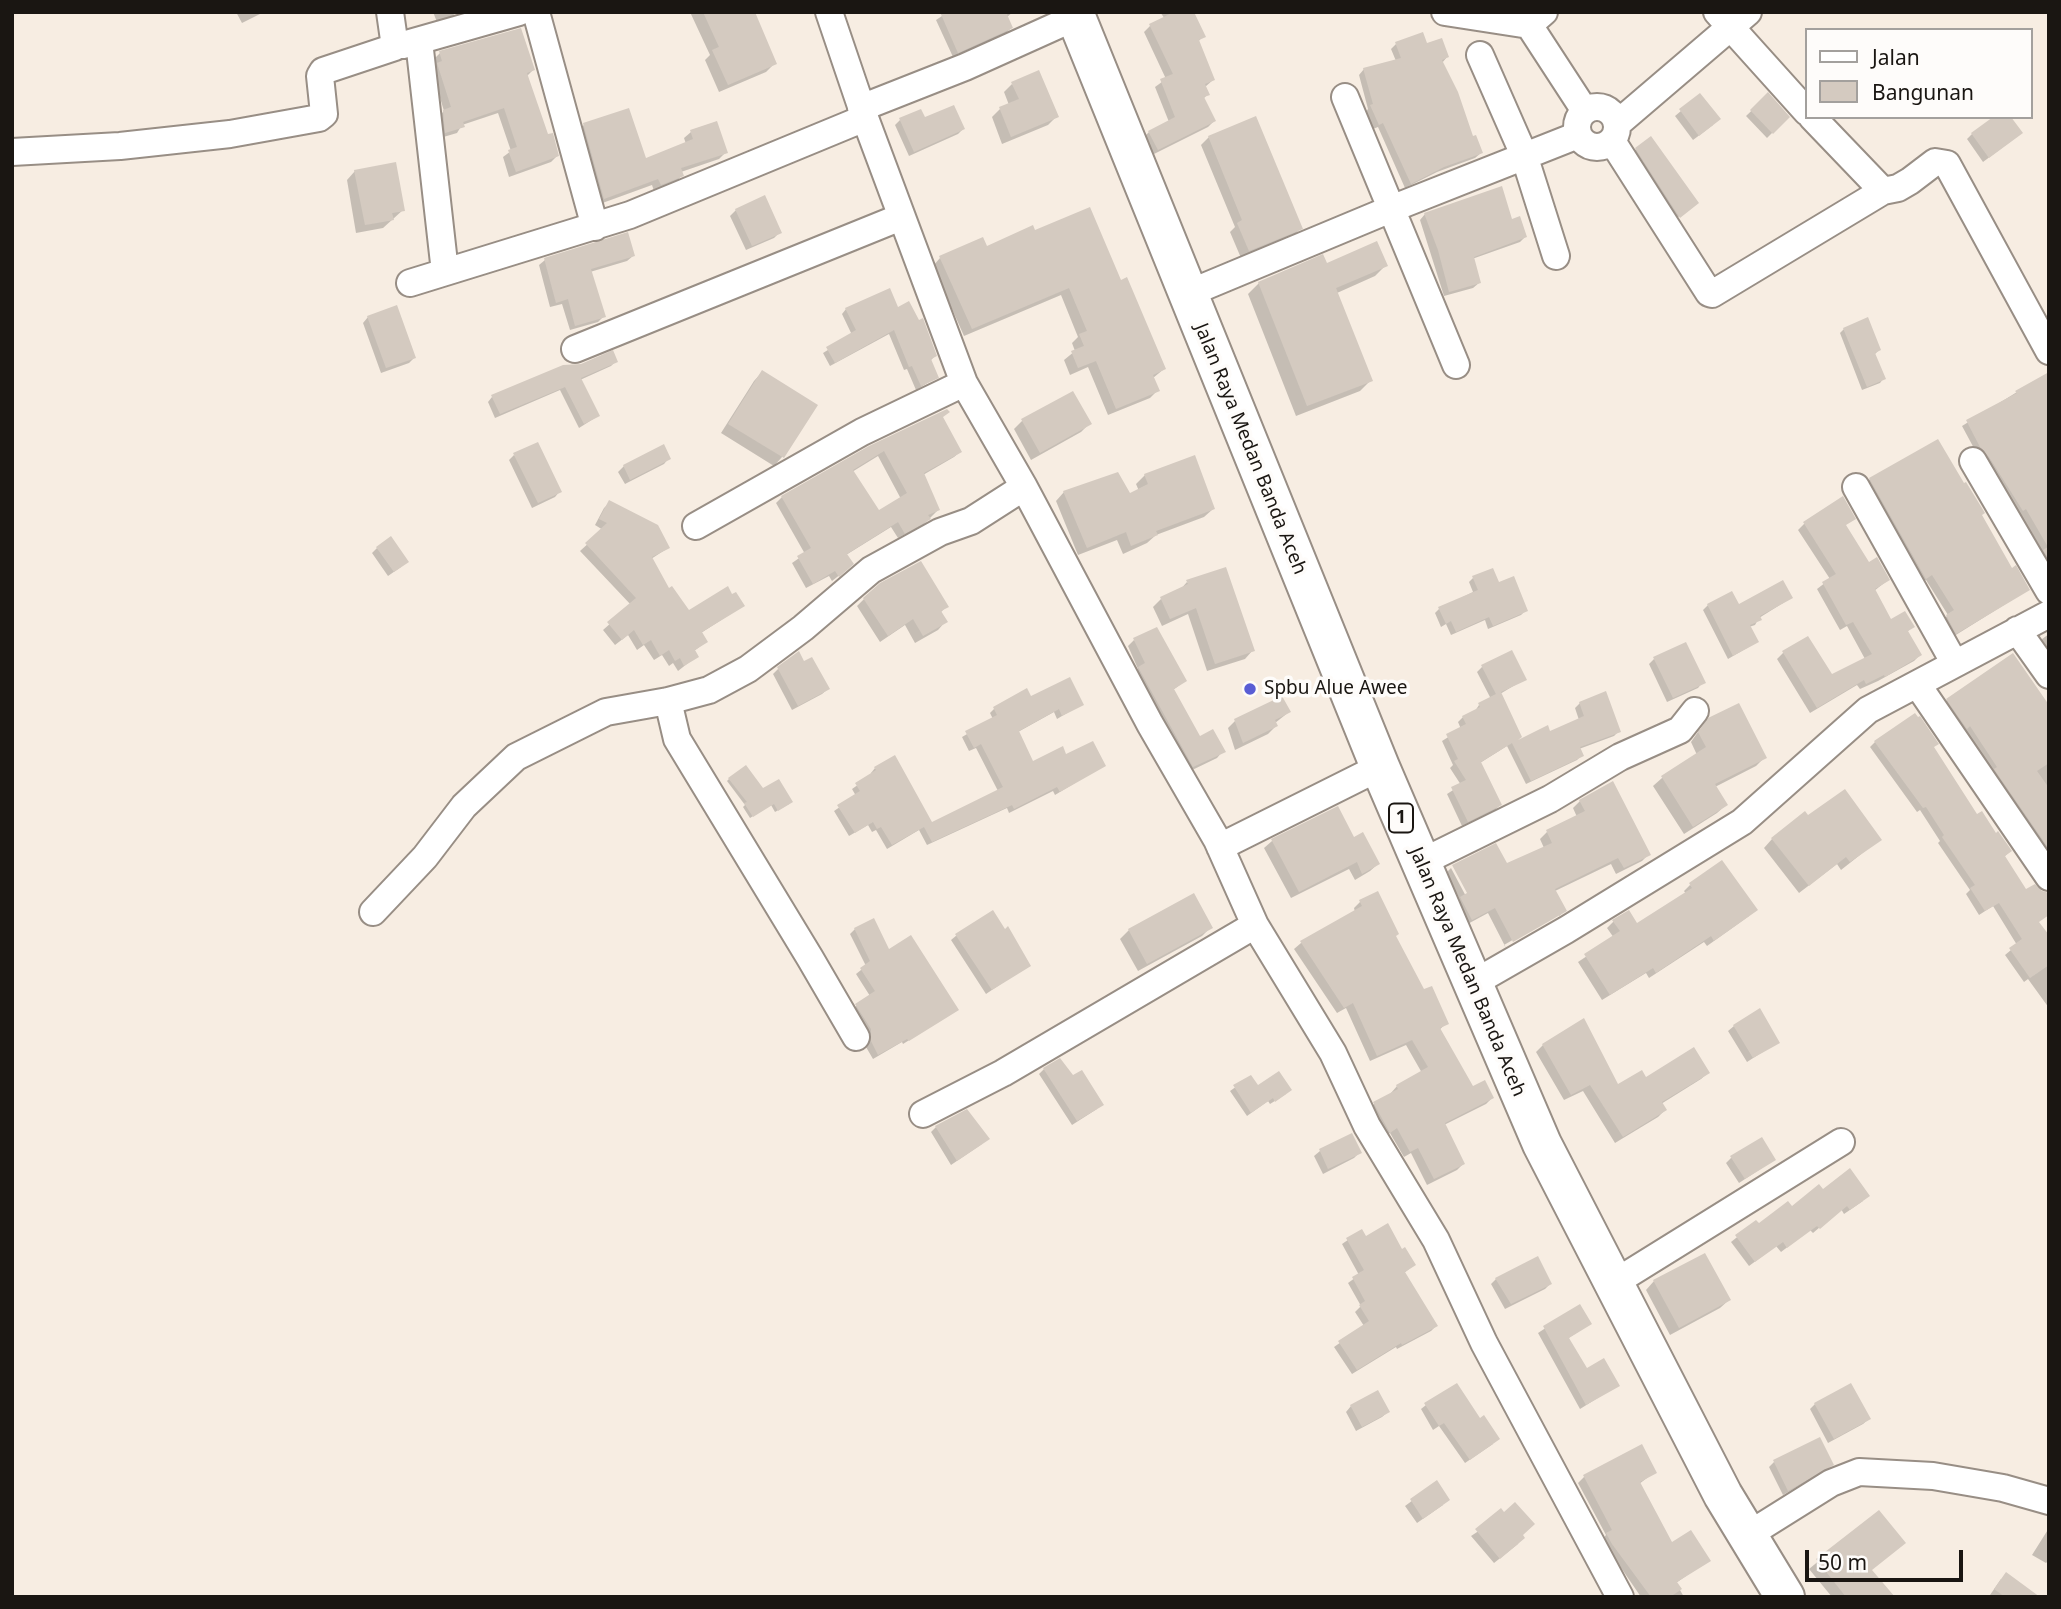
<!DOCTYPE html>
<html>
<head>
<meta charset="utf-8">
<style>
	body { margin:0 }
	#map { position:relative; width:2061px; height:1609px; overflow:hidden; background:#f7ede2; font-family:"Noto Sans",sans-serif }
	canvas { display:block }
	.frame { position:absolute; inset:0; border:14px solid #1a1612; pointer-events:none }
	.legend { position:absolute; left:1805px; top:28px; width:228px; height:91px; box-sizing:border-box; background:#fefcfa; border:2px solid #a3a09d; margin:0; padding:9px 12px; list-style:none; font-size:21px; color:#1a1612 }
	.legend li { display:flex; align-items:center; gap:14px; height:35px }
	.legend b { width:35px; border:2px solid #a3a09d }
	.scale { position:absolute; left:1805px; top:1550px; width:158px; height:32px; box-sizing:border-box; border:4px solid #1a1612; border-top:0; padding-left:9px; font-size:21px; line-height:24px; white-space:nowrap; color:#1a1612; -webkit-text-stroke:5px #fefcfa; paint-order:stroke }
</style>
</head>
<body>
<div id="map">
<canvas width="2061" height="1609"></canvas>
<div class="frame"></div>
<ul class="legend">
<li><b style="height:9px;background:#fff"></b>Jalan</li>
<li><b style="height:19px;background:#d4cac0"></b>Bangunan</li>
</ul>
<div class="scale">50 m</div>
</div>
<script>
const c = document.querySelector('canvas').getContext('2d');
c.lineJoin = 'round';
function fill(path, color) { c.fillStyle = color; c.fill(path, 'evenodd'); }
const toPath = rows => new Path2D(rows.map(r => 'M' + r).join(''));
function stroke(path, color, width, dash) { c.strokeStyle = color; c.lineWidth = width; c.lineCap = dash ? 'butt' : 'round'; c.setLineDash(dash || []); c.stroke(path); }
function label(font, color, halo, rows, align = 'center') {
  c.font = font + ' "Noto Sans",sans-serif'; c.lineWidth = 7; c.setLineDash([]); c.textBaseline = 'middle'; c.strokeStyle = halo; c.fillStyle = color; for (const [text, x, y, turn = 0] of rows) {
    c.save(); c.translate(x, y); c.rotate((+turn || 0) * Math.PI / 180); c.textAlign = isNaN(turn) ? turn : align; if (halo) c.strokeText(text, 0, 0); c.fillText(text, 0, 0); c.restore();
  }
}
fill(toPath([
	[236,12,264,12,242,23],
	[433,12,456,12,451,18,437,22],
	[690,12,757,12,753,14,775,63,766,72,719,92,705,60,710,55],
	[948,12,1013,12,1007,17,1011,28,1006,33,953,57,936,20],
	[1160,12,1192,12,1203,36,1198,42,1213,80,1205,87,1208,94,1203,99,1214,121,1208,127,1152,155,1143,138,1149,132,1169,122,1155,87,1166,79,1144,32,1150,26,1165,19],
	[1396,44,1426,46,1447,57,1442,63,1472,138,1481,153,1475,158,1437,172,1405,188,1378,127,1373,129,1366,112,1368,109,1359,75,1364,69,1396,61,1391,49],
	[440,53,533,70,527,76,547,137,557,156,551,162,509,177,503,157,511,151,498,113,462,125,457,133,440,138,437,118,444,111,432,71,436,66,434,59],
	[1012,84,1057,116,1048,125,1002,144,992,117,1000,109,1009,105,1004,92],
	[1700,95,1713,125,1693,140,1675,116],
	[1768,95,1788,117,1767,138,1746,116],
	[900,120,924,120,963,129,958,134,909,156,895,125],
	[584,125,645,160,686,144,684,138,691,132,726,152,719,159,681,172,682,175,676,182,654,191,652,185,597,205,577,131],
	[1972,134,2015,138,1983,162,1967,139],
	[1209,137,1301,228,1293,236,1241,258,1230,232,1235,227,1201,145],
	[1636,149,1694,205,1673,221,1631,155],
	[355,171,403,210,383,228,356,233,347,180],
	[736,210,780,232,774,238,746,250,730,216],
	[1425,214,1511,221,1525,237,1520,242,1472,259,1479,283,1473,288,1444,296,1420,220],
	[1034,232,1120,282,1164,369,1153,378,1158,390,1150,398,1108,415,1088,367,1070,375,1064,360,1075,351,1072,343,1078,337,1061,295,964,336,933,266,940,258,986,248],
	[633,256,627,261,590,272,604,316,598,322,570,330,562,304,550,307,539,265,545,260],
	[1326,265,1386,265,1375,276,1337,293,1371,380,1360,391,1296,416,1248,294,1259,283],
	[846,309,898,310,935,356,930,361,937,377,916,390,907,369,904,370,889,334,830,366,823,353,852,335,842,314],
	[368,317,414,358,409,363,381,373,363,323],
	[1844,329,1879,350,1874,355,1884,378,1880,383,1862,390,1840,333],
	[616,361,611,366,580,380,598,416,579,428,560,390,495,418,488,402,492,397],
	[762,372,816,406,782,457,774,466,721,433,754,381],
	[2049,379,2049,572,2039,557,2043,552,2020,513,2017,515,1976,452,1962,426,2017,392],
	[941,418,960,452,954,457,923,475,938,510,923,525,898,538,891,527,846,555,846,570,832,581,829,576,806,588,792,563,805,554,776,503,782,497],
	[878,456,901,499,878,513,852,472],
	[1022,421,1090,423,1081,432,1031,460,1014,429],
	[1937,441,2011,570,2028,590,1951,638,1941,622,1948,615,1926,580,1920,583,1864,485,1870,479],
	[514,455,560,491,555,497,532,508,509,460],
	[669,458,664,464,625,484,618,472,624,466],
	[1194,458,1213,509,1204,517,1156,535,1147,543,1123,554,1117,540,1078,555,1056,501,1064,492,1130,495,1139,491,1136,484,1145,475],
	[610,502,668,548,651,559,669,590,688,612,743,606,701,633,706,642,694,651,697,656,678,671,673,663,669,666,662,655,654,660,644,645,637,650,628,635,615,645,603,630,631,605,580,551,603,530,595,525,604,508],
	[1853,518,1844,526,1868,564,1888,580,1874,591,1890,621,1912,627,1907,632,1920,655,1914,661,1878,681,1860,689,1857,685,1810,713,1777,659,1783,653,1807,638,1831,677,1865,659,1847,626,1840,630,1817,589,1830,579,1798,530,1804,524],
	[377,548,401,567,388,576,372,553],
	[1473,578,1526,610,1521,615,1488,629,1485,620,1451,635,1446,624,1441,627,1435,613,1439,609,1473,592,1469,582],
	[1187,582,1253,650,1245,659,1207,671,1188,614,1162,626,1153,607,1161,599,1179,591],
	[1791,598,1759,618,1755,625,1749,627,1757,642,1728,659,1703,610,1708,605,1738,606],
	[864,599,946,607,940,613,945,622,938,630,915,643,905,625,880,642,857,606],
	[2049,634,2049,660,2038,642],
	[1134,640,1185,681,1173,690,1199,738,1223,751,1217,758,1186,773,1132,675,1138,669,1128,646],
	[1654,659,1703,682,1698,688,1667,702,1649,664],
	[804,663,828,689,822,694,792,710,773,674,779,668],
	[1482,667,1525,679,1500,694,1513,743,1549,733,1579,720,1575,708,1580,703,1619,731,1614,736,1579,749,1582,755,1577,760,1526,784,1507,746,1480,763,1500,805,1495,810,1462,826,1447,794,1461,785,1450,768,1453,765,1442,741,1461,729,1458,722,1463,717,1475,711,1479,705,1491,699,1477,672],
	[1031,698,1082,704,1057,719,1054,712,1018,732,1032,763,1066,756,1103,766,1055,795,1053,791,1009,813,1007,808,927,845,919,830,887,849,876,830,872,832,868,825,849,836,834,811,856,796,852,789,872,775,871,773,875,768,931,824,998,791,976,748,969,751,962,737,993,719,990,713,994,709],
	[1947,700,2049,708,2049,861,1965,730,1961,733,1942,705],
	[1289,712,1275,723,1276,726,1268,734,1235,750,1228,728,1235,721],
	[1700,729,1765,757,1756,766,1715,787,1726,805,1717,813,1684,834,1653,786,1662,778,1697,755,1691,742],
	[1875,742,1932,748,1976,816,2010,851,2004,857,2038,923,2049,938,2049,1008,2028,979,2024,982,2005,955,2017,945,1993,906,1979,915,1966,894,1970,890,1938,843,1940,841,1920,810,1917,812,1870,747],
	[729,779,763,791,789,804,775,812,771,805,750,818,743,807,745,805,727,781],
	[1580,801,1649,854,1642,861,1616,874,1611,864,1555,891,1565,911,1559,916,1559,913,1504,945,1506,948,1488,913,1464,926,1454,905,1460,900,1446,873,1451,868,1469,902,1506,865,1544,848,1540,839,1547,832,1577,817,1573,808],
	[1337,808,1353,839,1378,864,1370,871,1355,880,1349,869,1291,898,1264,848,1272,841],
	[1808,817,1879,840,1841,870,1837,864,1799,893,1764,848,1772,839],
	[1690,885,1749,916,1707,946,1704,942,1649,978,1646,973,1602,1000,1578,962,1614,938,1607,928,1614,921,1637,925,1686,894,1684,891],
	[1377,893,1394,937,1423,991,1447,1023,1439,1030,1472,1088,1492,1098,1486,1104,1444,1125,1463,1164,1457,1170,1427,1185,1411,1153,1404,1157,1390,1133,1383,1138,1368,1110,1374,1104,1392,1095,1391,1093,1397,1086,1422,1073,1406,1045,1370,1061,1346,1008,1337,1013,1294,949,1301,943,1355,912,1354,908,1360,902],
	[1211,927,1202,936,1138,971,1120,939,1129,930],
	[855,929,889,951,957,1010,903,1044,902,1042,873,1059,866,1047,867,1035,851,1010,870,996,856,974,866,966,850,934],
	[957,935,1029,965,986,994,951,940],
	[1734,1026,1778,1042,1747,1062,1728,1031],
	[1543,1045,1617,1087,1645,1079,1708,1073,1701,1079,1661,1104,1665,1110,1658,1117,1615,1143,1583,1091,1564,1100,1536,1052],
	[1044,1069,1072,1078,1097,1109,1072,1125,1039,1074],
	[1250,1077,1257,1088,1286,1094,1270,1104,1268,1101,1247,1116,1230,1091],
	[936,1127,982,1144,951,1165,931,1132],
	[1351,1135,1360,1152,1354,1158,1323,1174,1314,1156,1320,1151],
	[1731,1158,1774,1160,1739,1183,1726,1163],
	[1823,1191,1863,1201,1844,1214,1841,1209,1813,1233,1810,1230,1781,1252,1776,1246,1749,1266,1731,1242,1756,1222,1759,1226],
	[1361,1231,1365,1238,1402,1252,1414,1265,1404,1273,1436,1326,1431,1331,1397,1349,1396,1347,1352,1374,1334,1347,1364,1326,1355,1312,1361,1306,1348,1283,1359,1275,1342,1244],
	[1496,1279,1550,1284,1545,1289,1505,1309,1491,1284],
	[1654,1281,1729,1300,1720,1308,1670,1335,1646,1290],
	[1579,1306,1590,1324,1567,1339,1587,1370,1617,1386,1580,1409,1538,1333],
	[1815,1404,1869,1419,1863,1424,1828,1443,1810,1409],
	[1426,1405,1493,1444,1465,1463,1439,1426,1433,1430,1421,1409],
	[1351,1406,1388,1412,1382,1417,1356,1431,1346,1412],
	[1774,1462,1832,1465,1826,1470,1783,1495,1769,1467],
	[1655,1472,1639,1484,1672,1544,1709,1560,1676,1583,1684,1597,1641,1597,1602,1540,1606,1535,1578,1483,1584,1477],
	[1436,1483,1443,1505,1417,1523,1405,1506],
	[1878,1512,1871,1570,1893,1597,1832,1597,1809,1569],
	[1503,1515,1521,1535,1518,1544,1494,1563,1471,1536],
	[2049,1528,2049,1560,2046,1563,2032,1555],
	[2001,1579,2033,1597,1992,1597,1990,1595]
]), '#0003');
fill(toPath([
	[703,12,755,12,777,64,728,85,712,50,719,47],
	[940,12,1006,12,1013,28,958,53],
	[1174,12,1194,12,1206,37,1199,40,1215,80,1205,84,1210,95,1204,97,1216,121,1158,150,1148,131,1175,117,1160,79,1173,74,1149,24],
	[521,28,535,70,527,73,548,134,553,133,559,156,516,172,508,150,517,147,504,108,463,122,465,127,445,133,443,110,451,107,437,63,442,61,439,51],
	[1423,32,1427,43,1442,38,1449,57,1442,60,1458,92,1473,136,1476,135,1483,153,1444,167,1411,184,1383,123,1379,125,1370,105,1373,104,1363,68,1401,58,1395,42],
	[1039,70,1059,117,1011,137,999,107,1019,99,1011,82],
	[1768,92,1790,117,1773,134,1750,110],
	[1700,93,1721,119,1699,136,1679,109],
	[954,105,965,129,914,152,899,118,921,109,925,117],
	[629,108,646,158,693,139,690,130,717,121,728,153,681,168,684,176,661,185,658,179,604,199,583,123],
	[1256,116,1303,229,1249,251,1237,223,1242,220,1208,136],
	[1993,117,2011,117,2023,133,1989,158,1971,133],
	[1651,136,1699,203,1680,218,1635,148],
	[396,162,405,211,392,213,394,220,365,225,354,170],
	[1502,186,1512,219,1520,216,1527,237,1474,257,1481,283,1449,292,1438,250,1424,213],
	[765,195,782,233,752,246,735,209],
	[1090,207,1121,280,1127,277,1166,369,1153,375,1160,391,1116,409,1096,361,1078,368,1071,351,1084,346,1079,334,1087,331,1069,288,972,329,939,256,983,237,987,246,1033,225,1035,230],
	[628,232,635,256,591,269,606,317,575,326,568,299,556,303,544,258],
	[1377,241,1388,266,1336,288,1373,381,1307,406,1258,282,1323,254,1327,263],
	[890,288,898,307,909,301,919,320,923,318,937,356,931,359,939,378,921,386,912,366,909,367,894,330,835,363,826,347,856,330,845,308],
	[397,305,416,358,386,368,367,316],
	[1868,317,1881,350,1875,353,1886,379,1867,387,1843,328],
	[613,350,618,362,581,378,600,416,584,424,565,387,500,414,491,395,563,365,581,364],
	[762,370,818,405,784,458,728,424],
	[2049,372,2049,559,2043,550,2048,547,2026,509,2023,511,1989,457,1980,447,1966,420,2017,393,2015,391],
	[1073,391,1092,424,1040,453,1021,419],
	[947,409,950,412,943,417,962,452,924,473,940,510,928,515,931,519,905,534,898,522,847,554,854,564,839,577,835,571,813,584,797,556,811,548,781,496,869,446],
	[884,451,907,493,879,510,853,470],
	[1938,439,1964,483,1966,482,1985,513,1982,515,2012,568,2016,565,2030,590,1956,634,1946,615,1954,610,1932,575,1926,579,1869,478],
	[538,442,562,492,538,503,513,453],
	[664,444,671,459,630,480,623,465],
	[1195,455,1215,509,1156,531,1158,535,1131,546,1126,532,1087,548,1063,491,1118,472,1130,493,1148,484,1144,474],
	[1843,496,1856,519,1846,525,1869,562,1877,557,1890,580,1875,589,1891,619,1905,611,1915,627,1908,631,1922,655,1885,677,1884,675,1866,684,1864,680,1817,708,1782,651,1808,636,1832,674,1872,654,1853,622,1846,625,1822,582,1836,574,1803,522],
	[609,500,658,525,670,548,652,557,669,588,672,586,689,610,728,586,732,594,736,592,745,606,702,632,708,642,695,650,699,657,684,666,680,658,675,661,669,650,660,656,651,640,643,645,634,630,622,640,607,622,636,598,585,543,607,523,599,519],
	[391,536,409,562,394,572,376,547],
	[921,561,949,607,941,611,948,622,923,636,913,619,888,636,863,598,880,583],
	[1226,567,1255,651,1215,664,1196,608,1170,619,1160,597,1188,584,1186,580],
	[1493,568,1499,582,1514,576,1528,611,1493,626,1489,617,1456,632,1451,621,1446,624,1438,607,1478,590,1472,576],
	[1783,580,1793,598,1760,616,1762,620,1750,625,1759,642,1733,656,1707,604,1732,591,1739,604],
	[1157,627,1187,681,1174,689,1200,736,1213,729,1226,752,1193,767,1138,667,1145,663,1133,638],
	[1686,642,1706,683,1673,698,1653,657],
	[1512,650,1527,680,1501,692,1522,737,1518,740,1548,725,1550,731,1584,716,1579,702,1606,691,1621,732,1580,747,1584,756,1531,781,1512,743,1481,762,1502,805,1468,822,1451,787,1466,780,1454,761,1458,759,1446,734,1466,724,1462,716,1480,707,1478,703,1496,694,1481,665],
	[799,651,804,661,812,657,830,689,798,706,777,667],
	[2013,653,2049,705,2049,763,2037,771,2049,788,2049,849,1994,769,1997,767,1970,726,1967,729,1946,699],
	[1070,677,1084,705,1062,716,1059,709,1019,731,1033,761,1063,746,1066,754,1093,741,1106,766,1060,792,1057,787,1014,809,1012,805,932,842,924,827,892,845,881,827,877,829,873,822,855,833,837,805,860,791,855,783,876,770,874,767,895,755,932,822,1003,787,981,744,974,748,965,731,997,715,993,707,1027,688,1031,696],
	[1282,696,1291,712,1275,720,1278,726,1243,743,1234,719],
	[1739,703,1767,758,1715,784,1728,805,1693,827,1661,776,1706,747,1698,732,1708,718],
	[1915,713,1918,717,1920,716,1939,744,1934,747,1977,814,1982,811,1996,833,1998,831,2012,851,2005,856,2026,889,2035,884,2042,891,2049,893,2049,915,2039,922,2049,935,2049,965,2030,978,2009,948,2022,939,1999,903,1985,911,1970,888,1975,885,1942,837,1944,835,1926,807,1923,808,1874,741],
	[746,765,763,788,779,779,793,802,778,811,774,804,753,817,744,803,747,802,728,778],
	[1613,781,1651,855,1624,868,1618,858,1555,889,1567,911,1513,942,1495,908,1472,920,1460,897,1467,893,1452,865,1496,843,1507,863,1552,843,1546,830,1585,811,1579,800],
	[1845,789,1882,840,1850,862,1846,857,1809,886,1771,838,1805,811,1808,815],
	[1338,806,1354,837,1363,832,1380,864,1362,874,1357,862,1299,892,1271,839],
	[1722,860,1758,910,1714,941,1711,936,1656,973,1653,968,1610,995,1584,954,1620,931,1612,920,1629,910,1637,923,1692,888,1689,883],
	[1378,891,1399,934,1396,936,1424,989,1432,986,1449,1024,1440,1028,1473,1086,1485,1080,1494,1098,1445,1123,1465,1164,1434,1179,1418,1148,1410,1152,1397,1128,1390,1133,1373,1102,1398,1089,1396,1085,1428,1067,1412,1040,1377,1056,1353,1003,1344,1008,1300,941,1362,906,1359,900],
	[1194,893,1213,928,1147,964,1128,929],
	[993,910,1005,929,1008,926,1031,966,992,990,955,934],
	[874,918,889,949,911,935,959,1010,909,1041,907,1039,878,1055,871,1041,871,1029,855,1004,875,991,860,968,870,961,854,928],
	[1760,1008,1780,1043,1753,1058,1733,1025],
	[1584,1018,1618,1084,1642,1070,1646,1077,1694,1047,1710,1073,1662,1102,1667,1110,1623,1137,1590,1085,1571,1095,1542,1044],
	[1060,1058,1073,1075,1082,1070,1104,1105,1077,1121,1043,1068],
	[1279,1071,1292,1090,1275,1102,1273,1098,1251,1113,1233,1085,1251,1075,1258,1085],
	[967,1109,990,1139,957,1161,935,1126],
	[1352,1133,1362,1153,1328,1169,1319,1149],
	[1762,1137,1776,1160,1745,1179,1730,1156],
	[1850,1168,1870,1196,1850,1210,1847,1206,1820,1229,1817,1226,1787,1248,1783,1242,1755,1262,1735,1235,1756,1220,1759,1223,1788,1201,1792,1206,1819,1184,1823,1189],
	[1388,1223,1402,1249,1405,1247,1416,1265,1405,1272,1438,1326,1402,1345,1401,1343,1357,1370,1338,1341,1369,1321,1359,1305,1365,1301,1352,1277,1364,1270,1346,1238,1362,1229,1366,1236],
	[1705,1253,1731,1300,1679,1328,1653,1280],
	[1538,1256,1552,1284,1511,1304,1495,1278],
	[1580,1304,1592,1324,1569,1338,1587,1368,1604,1358,1620,1386,1586,1405,1543,1326],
	[1457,1383,1480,1418,1484,1415,1500,1439,1470,1460,1444,1423,1439,1426,1424,1403],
	[1851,1383,1871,1419,1834,1439,1814,1403],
	[1378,1390,1390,1412,1362,1427,1350,1405],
	[1820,1437,1834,1465,1788,1491,1773,1460],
	[1642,1444,1657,1473,1640,1482,1672,1542,1691,1530,1711,1561,1677,1582,1682,1589,1670,1597,1651,1597,1612,1544,1606,1533,1612,1530,1583,1475],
	[1437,1480,1450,1500,1423,1519,1410,1499],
	[1515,1502,1535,1524,1523,1535,1525,1538,1500,1559,1475,1529,1501,1508,1504,1512],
	[1879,1510,1906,1543,1872,1570,1895,1597,1846,1597,1816,1559],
	[2006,1572,2040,1597,2005,1597,1994,1589]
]), '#d4cac0');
const minor = toPath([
	[536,12,595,227],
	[1445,12,1529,25],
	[1544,12,1529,25,1585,111],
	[1717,12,1807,112],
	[419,41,445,272],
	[403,45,519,12],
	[1480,55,1524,155,1556,256],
	[1345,97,1456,365],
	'1577 127a20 20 0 1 1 40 0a20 20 0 1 1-40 0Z',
	[861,108,965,67,1076,17],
	[1812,117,1883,191],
	[1617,124,1748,12],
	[1612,141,1709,293,1712,294,1883,191,1898,188,1910,181,1935,162,1947,164,2049,351],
	[12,152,120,146,230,134,319,118,324,114,320,76,323,71,395,47,390,12],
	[410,283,630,215,865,118],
	[1187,294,1391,209,1578,135],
	[575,349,901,217],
	[1973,461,2049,591],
	[1024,487,1150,724,1217,840,1255,925,1333,1053,1367,1126,1436,1240,1484,1343,1620,1597],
	[1856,487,1955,664],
	[696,526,862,432,964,383],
	[2017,630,2049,675],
	[1917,684,2049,877],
	[668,701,677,739,810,958,856,1037],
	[1220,847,1380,767],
	[1420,863,1550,799,1620,757,1680,730,1695,711],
	[373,912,425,857,464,806,516,757,606,712,668,701,709,690,748,669,803,628,871,570,940,532,971,521,1024,487,964,383,865,118,829,12],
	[1472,984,1566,930,1742,822,1868,710,2049,614],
	[923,1114,1003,1073,1255,925],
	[1614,1283,1841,1142],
	[1748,1535,1831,1483,1859,1472,1933,1476,2003,1488,2049,1501]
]);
const highway = toPath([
	[1074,12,1380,767,1542,1144,1723,1495,1785,1597]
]);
stroke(minor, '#988e85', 30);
stroke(highway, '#988e85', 42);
stroke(minor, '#fff', 26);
stroke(highway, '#fff', 38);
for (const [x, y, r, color] of [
	[1250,689,7,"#595dd4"]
]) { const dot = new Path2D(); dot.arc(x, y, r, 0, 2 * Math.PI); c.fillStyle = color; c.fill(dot); stroke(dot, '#fefcfa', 2.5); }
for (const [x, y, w] of [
	[1401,818,24]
]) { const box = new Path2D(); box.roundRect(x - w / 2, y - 14.5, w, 29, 5); c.fillStyle = '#fefcfa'; c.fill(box); stroke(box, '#1a1612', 2); }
label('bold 18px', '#1a1612', null, [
	["1",1401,818]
]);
label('19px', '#1a1612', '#fefcfa', [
	["Jalan Raya Medan Banda Aceh",1250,449,68],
	["Jalan Raya Medan Banda Aceh",1467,972,67]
]);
label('19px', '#1a1612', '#fefcfa', [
	["Spbu Alue Awee",1264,689]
], 'left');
</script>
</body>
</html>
